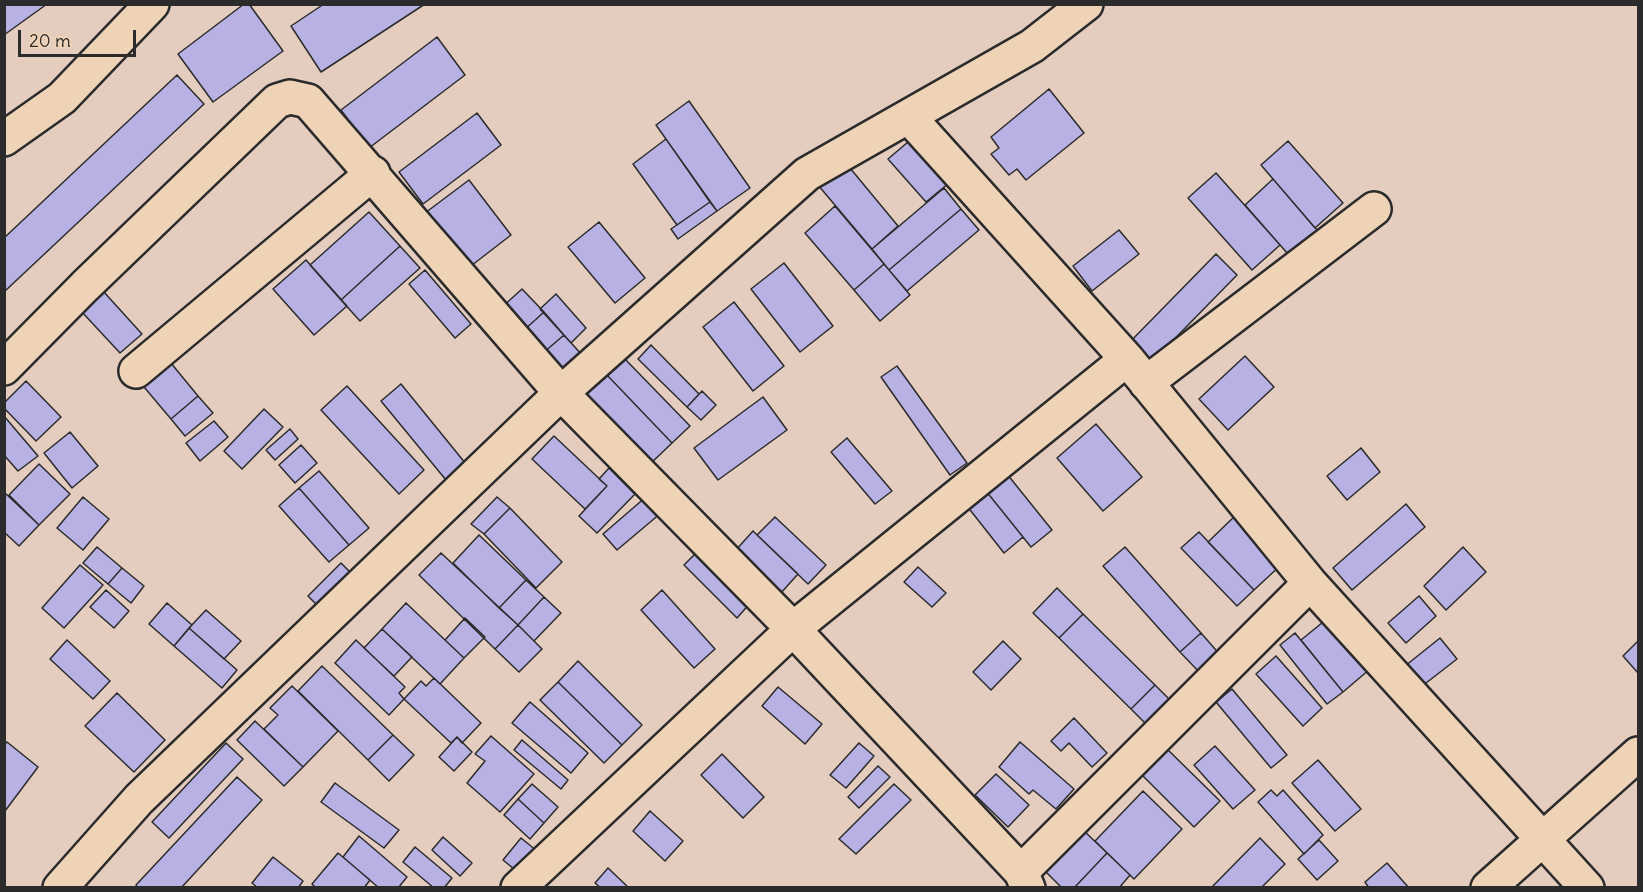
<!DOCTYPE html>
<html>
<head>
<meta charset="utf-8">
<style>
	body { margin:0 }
	#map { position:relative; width:1643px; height:892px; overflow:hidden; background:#e4ccbf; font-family:Delius,sans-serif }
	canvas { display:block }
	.frame { position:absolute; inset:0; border:6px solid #2b2b2b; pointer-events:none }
	.scale { position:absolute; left:18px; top:30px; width:118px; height:27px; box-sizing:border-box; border:3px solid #2b2b2b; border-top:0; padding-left:8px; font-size:18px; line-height:21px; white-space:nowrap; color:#2b2b2b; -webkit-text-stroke:4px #efd3b6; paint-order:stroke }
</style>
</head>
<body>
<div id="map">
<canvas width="1643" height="892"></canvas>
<div class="frame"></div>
<div class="scale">20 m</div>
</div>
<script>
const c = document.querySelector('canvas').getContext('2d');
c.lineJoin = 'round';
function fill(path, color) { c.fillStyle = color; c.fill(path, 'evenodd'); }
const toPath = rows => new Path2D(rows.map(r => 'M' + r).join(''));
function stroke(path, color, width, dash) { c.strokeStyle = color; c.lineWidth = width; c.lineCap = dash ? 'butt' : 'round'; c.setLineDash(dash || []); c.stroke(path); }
const building = toPath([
	[4,4,47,4,4,35,4,4],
	[244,4,249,4,283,51,213,102,178,54,244,4],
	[324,4,425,4,321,72,291,26,324,4],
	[437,37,465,75,369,148,341,110,437,37],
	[177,75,204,104,4,292,4,238,177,75],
	[1049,89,1084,133,1026,180,1017,169,1009,175,991,154,999,148,991,137,1049,89],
	[689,101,750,188,717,211,656,125,689,101],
	[477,113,501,145,423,204,399,172,477,113],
	[915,136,955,178,926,202,888,159,915,136],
	[666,139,710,202,677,225,633,164,666,139],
	[1288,141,1343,203,1315,228,1261,165,1288,141],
	[845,162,898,226,872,249,818,185,845,162],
	[1216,173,1280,245,1252,270,1188,198,1216,173],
	[1273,179,1323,237,1295,262,1245,205,1273,179],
	[469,180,511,235,467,269,425,213,469,180],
	[944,188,961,209,889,270,872,249,944,188],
	[710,202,717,211,678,239,671,229,710,202],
	[835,206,884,264,854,290,805,233,835,206],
	[961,209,979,230,907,291,889,270,961,209],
	[369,212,400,246,341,300,310,265,369,212],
	[599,222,645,278,615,303,568,247,599,222],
	[1119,230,1139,254,1092,291,1073,266,1119,230],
	[400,246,420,268,360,321,341,300,400,246],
	[1216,254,1237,275,1146,368,1125,347,1216,254],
	[306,260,347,306,314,335,273,289,306,260],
	[784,263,833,326,800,352,751,289,784,263],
	[884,264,910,295,880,321,854,290,884,264],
	[425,270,471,324,455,338,409,284,425,270],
	[522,289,544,312,523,331,501,308,522,289],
	[103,291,142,334,120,353,81,311,103,291],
	[556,294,586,328,571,343,540,309,556,294],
	[734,302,784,366,753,391,703,327,734,302],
	[544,312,564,335,543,353,523,331,544,312],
	[564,335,582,355,562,374,543,353,564,335],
	[651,345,699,394,687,407,638,359,651,345],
	[1245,356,1274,387,1228,430,1199,399,1245,356],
	[166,357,198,396,171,419,139,381,166,357],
	[623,357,690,426,672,443,606,374,623,357],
	[897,366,967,463,950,475,881,377,897,366],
	[606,374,672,443,648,466,582,398,606,374],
	[26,381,61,417,36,441,4,408,4,403,26,381],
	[401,384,466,464,446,480,381,401,401,384],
	[347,386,424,470,399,494,321,410,347,386],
	[702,391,716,405,701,420,687,407,702,391],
	[198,396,213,413,185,436,171,419,198,396],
	[763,397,787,430,718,480,694,448,763,397],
	[264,409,283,427,242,469,224,451,264,409],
	[4,416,38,456,18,471,4,455,4,416],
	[214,421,228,437,200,461,186,443,214,421],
	[1096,424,1142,477,1103,511,1057,458,1096,424],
	[290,429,298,439,275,460,266,450,290,429],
	[70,432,98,466,72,488,44,453,70,432],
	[554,436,607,486,585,509,532,459,554,436],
	[847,438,892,491,875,504,831,452,847,438],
	[301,445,317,463,295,483,279,465,301,445],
	[1361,448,1380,472,1347,500,1327,476,1361,448],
	[39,464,70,494,39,525,9,495,39,464],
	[609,468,635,494,597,533,579,516,607,486,599,479,609,468],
	[319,471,369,528,349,545,299,488,319,471],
	[1007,474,1052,530,1031,547,986,491,1007,474],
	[299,488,349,545,329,562,279,506,299,488],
	[986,491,1023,537,1004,553,967,506,986,491],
	[4,492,39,525,19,546,4,532,4,492],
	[647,496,661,513,617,550,603,534,647,496],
	[83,497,109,519,83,550,57,528,83,497],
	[497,497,510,508,484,534,471,524,497,497],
	[1406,504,1425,527,1352,590,1333,568,1406,504],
	[510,508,562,562,536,588,484,534,510,508],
	[1236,515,1282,564,1254,590,1208,542,1236,515],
	[775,517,826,565,808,584,757,535,775,517],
	[753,531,798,574,780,594,735,551,753,531],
	[1199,532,1254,590,1237,606,1181,548,1199,532],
	[479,535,526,580,499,608,453,563,479,535],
	[97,547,122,568,108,584,83,563,97,547],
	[1125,547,1201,633,1180,652,1103,566,1125,547],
	[1463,547,1486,572,1446,610,1424,586,1463,547],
	[699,550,751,602,737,618,684,565,699,550],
	[441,553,518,625,495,649,419,575,441,553],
	[341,563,354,576,321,609,308,596,341,563],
	[80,565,103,585,64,628,42,608,80,565],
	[918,567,946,593,932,607,904,582,918,567],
	[122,568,144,586,131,603,108,584,122,568],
	[526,580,544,597,518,625,499,608,526,580],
	[1057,588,1083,614,1059,638,1033,613,1057,588],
	[106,590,129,611,114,628,90,607,106,590],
	[662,590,715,649,694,668,641,610,662,590],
	[1419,596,1436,616,1406,643,1388,623,1419,596],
	[544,597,561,613,534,641,518,625,544,597],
	[167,603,192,625,174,646,149,624,167,603],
	[406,603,464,658,440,684,382,629,406,603],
	[206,610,241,641,224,659,189,628,206,610],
	[1083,614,1155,685,1131,709,1059,638,1083,614],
	[465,618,485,637,464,658,445,640,465,618],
	[1328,618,1370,669,1343,692,1301,640,1328,618],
	[518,625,542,649,519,672,495,649,518,625],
	[189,628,237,670,222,688,174,646,189,628],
	[382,629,412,657,394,676,364,648,382,629],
	[1201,633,1222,657,1202,675,1180,652,1201,633],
	[1295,633,1343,692,1327,704,1280,645,1295,633],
	[1440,638,1457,659,1417,690,1400,670,1440,638],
	[67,640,110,681,93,699,50,659,67,640],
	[356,640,405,687,399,693,404,699,389,715,335,663,356,640],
	[1003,641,1021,659,991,690,973,672,1003,641],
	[1638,641,1638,673,1623,656,1638,641],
	[1276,656,1322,708,1303,726,1256,674,1276,656],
	[578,661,642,725,622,745,558,682,578,661],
	[322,666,393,735,368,760,298,691,322,666],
	[434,678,481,723,462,743,457,737,451,743,404,699,421,681,426,686,434,678],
	[558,682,622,745,604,763,540,700,558,682],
	[1155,685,1174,704,1150,728,1131,709,1155,685],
	[292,686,338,731,303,767,264,729,278,715,270,708,292,686],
	[778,687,822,724,805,744,762,706,778,687],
	[1232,689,1287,755,1271,768,1216,702,1232,689],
	[117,693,165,740,134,772,85,726,117,693],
	[530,702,588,753,571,773,512,723,530,702],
	[1074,718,1107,753,1092,767,1069,743,1061,751,1051,741,1074,718],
	[255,721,303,767,284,786,237,740,255,721],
	[393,735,414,755,389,781,368,760,393,735],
	[491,736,534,774,500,812,467,783,485,761,475,754,491,736],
	[457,737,472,752,454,771,439,757,457,737],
	[522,740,568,780,561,789,514,750,522,740],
	[7,742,38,767,5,811,4,745,7,742],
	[1020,742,1074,789,1056,809,1033,790,1029,794,999,767,1020,742],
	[226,743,243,759,169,838,152,822,226,743],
	[859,743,874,756,846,788,830,775,859,743],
	[1215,746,1255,790,1233,809,1194,765,1215,746],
	[1165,747,1220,801,1194,827,1140,773,1165,747],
	[722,754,764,797,743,818,701,775,722,754],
	[1318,760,1361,809,1335,831,1292,783,1318,760],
	[878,766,890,777,859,808,848,797,878,766],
	[996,774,1029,805,1008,827,975,795,996,774],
	[237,777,262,800,181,888,138,888,136,885,237,777],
	[335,783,399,830,384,848,321,802,335,783],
	[532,784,558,807,544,823,518,799,532,784],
	[894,784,911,800,856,854,839,839,894,784],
	[1271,790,1277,796,1283,790,1323,835,1304,854,1258,802,1271,790],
	[1143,791,1182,829,1134,879,1095,841,1143,791],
	[518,799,544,823,530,839,504,815,518,799],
	[650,811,683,841,665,861,633,831,650,811],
	[1082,829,1107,853,1074,888,1062,888,1044,870,1082,829],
	[359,836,407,877,398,888,379,888,343,857,359,836],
	[443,837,472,863,460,876,432,850,443,837],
	[521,838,537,851,519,873,503,860,521,838],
	[1260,838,1285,864,1261,888,1211,888,1260,838],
	[1319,840,1338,861,1317,880,1298,859,1319,840],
	[415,847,452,878,444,888,434,888,403,862,415,847],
	[338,853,370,880,364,888,316,888,312,884,338,853],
	[1107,853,1130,875,1119,888,1074,888,1107,853],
	[273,857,303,881,298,888,258,888,252,883,273,857],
	[1387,863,1409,888,1369,888,1365,882,1387,863],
	[608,868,629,888,601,888,595,883,608,868]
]);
fill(building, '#b8b2e4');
stroke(building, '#2b2b2b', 1.5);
const minor = toPath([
	[909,117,1127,359,1310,583,1587,888],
	[4,139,62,98,152,4],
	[4,368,85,286,277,101,290,97,308,101,561,393,793,629,1021,872,1028,888],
	[136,371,373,173],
	[1146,383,1374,209],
	[1021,872,1310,583],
	[60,888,139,799,561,393,807,174,1032,46,1086,4],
	[518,888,793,629,1127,359],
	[1488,888,1638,754]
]);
stroke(minor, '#2b2b2b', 38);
stroke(minor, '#efd3b6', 33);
</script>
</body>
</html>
